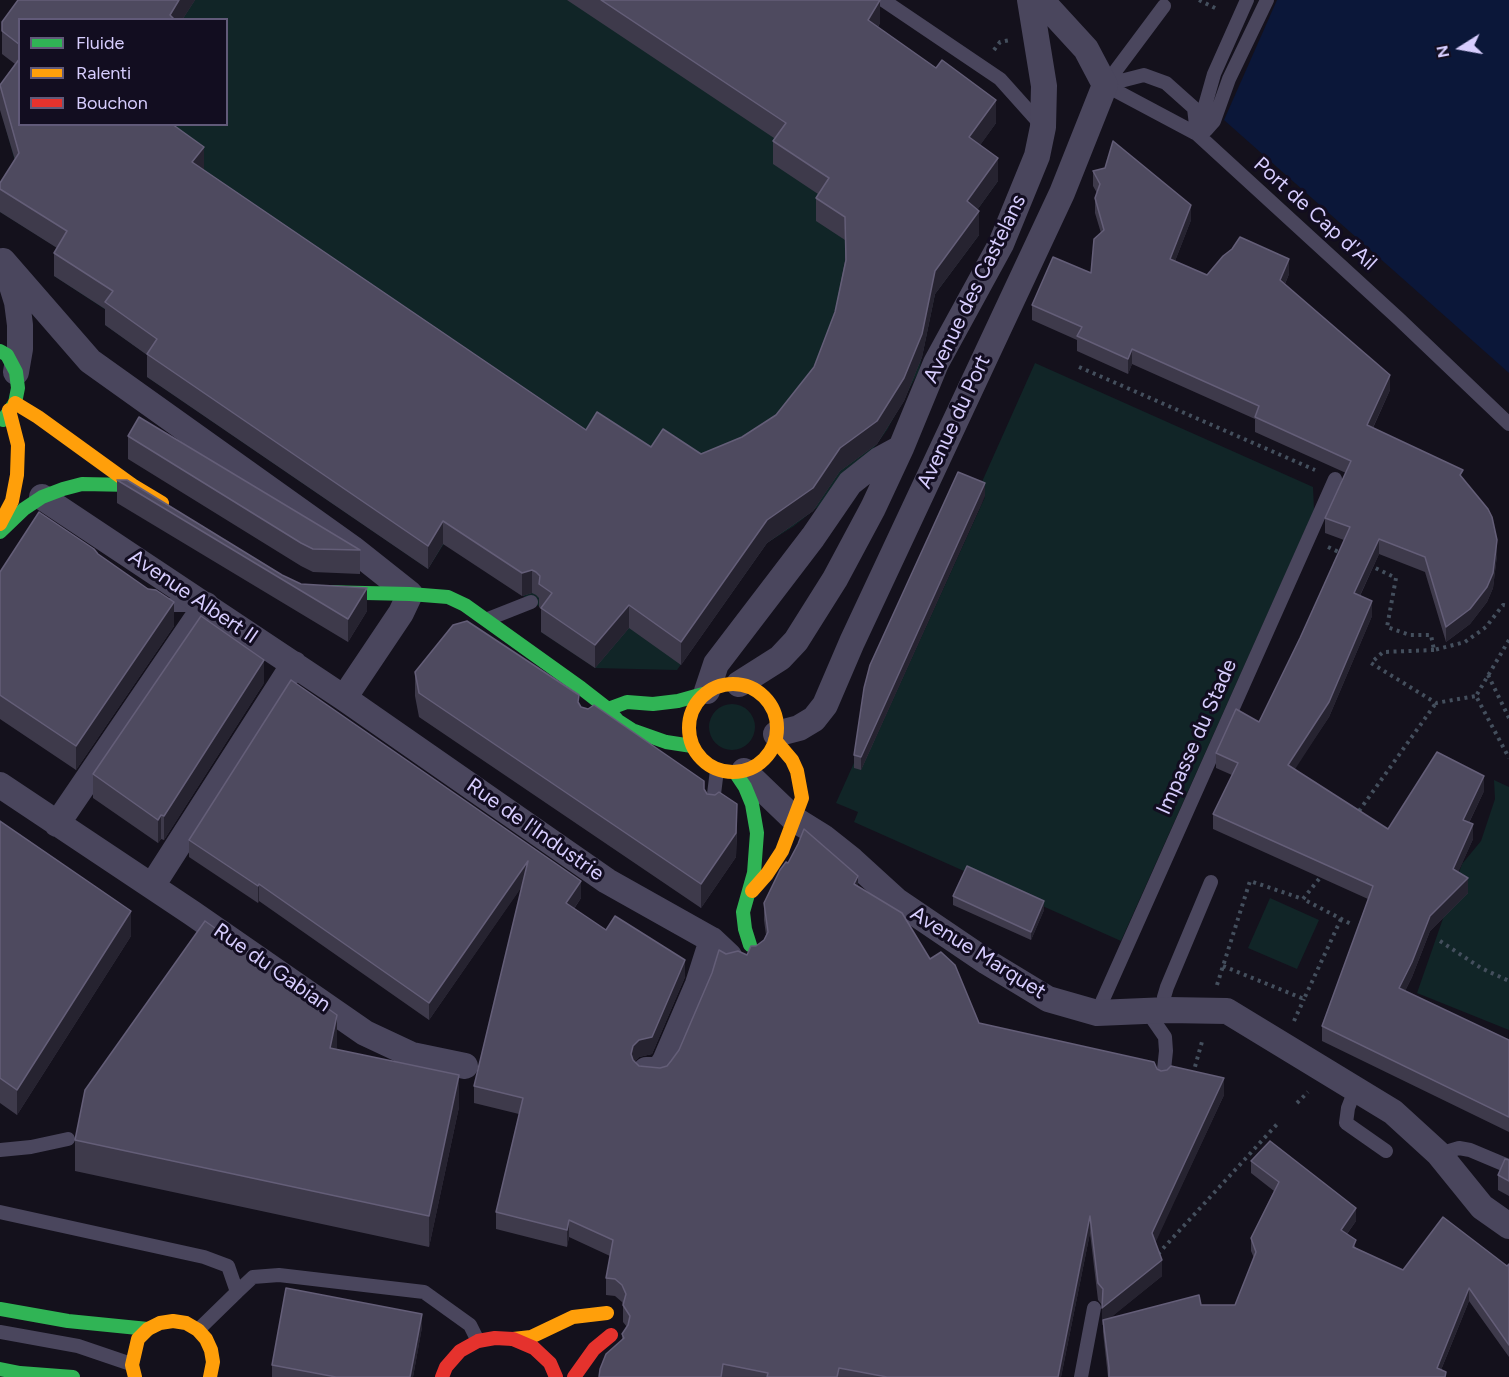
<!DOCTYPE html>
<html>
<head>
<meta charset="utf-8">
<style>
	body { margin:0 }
	#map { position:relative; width:1509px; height:1377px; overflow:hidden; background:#14111c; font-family:Figtree,sans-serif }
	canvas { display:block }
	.legend { position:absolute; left:18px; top:18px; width:210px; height:108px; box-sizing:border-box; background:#120d20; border:2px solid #615a79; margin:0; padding:8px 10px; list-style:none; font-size:18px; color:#d7cdfe }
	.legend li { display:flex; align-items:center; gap:12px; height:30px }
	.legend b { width:30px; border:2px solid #615a79 }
	.north { position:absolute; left:1431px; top:18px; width:60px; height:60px; -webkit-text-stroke:4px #120d20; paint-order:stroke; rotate:259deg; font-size:16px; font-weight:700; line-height:24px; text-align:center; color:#d7cdfe }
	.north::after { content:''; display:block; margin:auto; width:21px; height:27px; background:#d7cdfe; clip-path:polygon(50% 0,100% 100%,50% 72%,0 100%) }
</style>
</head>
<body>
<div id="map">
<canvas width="1509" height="1377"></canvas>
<ul class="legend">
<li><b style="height:8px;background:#30b455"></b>Fluide</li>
<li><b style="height:8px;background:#ff9f0a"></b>Ralenti</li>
<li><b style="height:8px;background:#e5322d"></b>Bouchon</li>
</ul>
<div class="north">N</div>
</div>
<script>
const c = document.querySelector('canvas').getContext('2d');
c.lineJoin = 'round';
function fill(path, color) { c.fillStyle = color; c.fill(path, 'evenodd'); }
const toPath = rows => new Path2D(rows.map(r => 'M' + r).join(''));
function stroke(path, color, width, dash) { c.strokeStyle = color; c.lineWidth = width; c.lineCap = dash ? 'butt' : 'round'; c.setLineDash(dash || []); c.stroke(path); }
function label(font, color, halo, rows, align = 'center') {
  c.font = font + ' Figtree,sans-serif'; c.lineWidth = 6; c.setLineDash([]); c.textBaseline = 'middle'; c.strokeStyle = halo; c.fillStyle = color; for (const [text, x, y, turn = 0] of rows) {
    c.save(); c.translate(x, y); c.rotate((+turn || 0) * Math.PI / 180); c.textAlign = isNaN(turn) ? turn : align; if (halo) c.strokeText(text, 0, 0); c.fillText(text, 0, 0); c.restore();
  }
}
fill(toPath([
	[34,0,847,0,868,43,942,83,996,123,969,160,998,181,967,224,979,235,935,294,919,371,887,430,869,455,829,498,794,526,767,543,677,670,595,668,541,632,552,615,444,544,428,569,147,377,157,362,105,325,112,314,54,276,67,254,0,212,0,206,19,176,0,108,20,124,226,124,226,20,20,19],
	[1035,363,1313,487,1314,510,1121,941,854,822,858,812,836,803,866,736,875,739,985,497,977,493],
	'709 727a23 23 0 1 1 46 0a23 23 0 1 1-46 0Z',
	[1494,780,1509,787,1509,1030,1417,993,1462,864,1481,841,1495,799],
	[1270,898,1319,920,1297,969,1248,948]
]), '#112527');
fill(toPath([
	[1277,0,1509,0,1509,373,1224,120]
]), '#0b1739');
stroke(toPath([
	[1199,0,1219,10],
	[994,50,1000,42,1010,40],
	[1079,367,1315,470],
	[1328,547,1343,554],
	[1369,565,1396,578,1387,627,1410,635,1431,635,1434,650,1465,642,1486,627,1503,605,1509,606],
	[1509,640,1476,696,1509,758],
	[1434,650,1383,652,1371,663,1436,703,1476,696],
	[1488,675,1509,718],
	[1359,811,1436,703],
	[1319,879,1303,899,1353,925],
	[1440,941,1481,968,1509,981],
	[1223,966,1304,999,1341,919],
	[1217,985,1250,881,1303,899],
	[1294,1021,1304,999],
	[1193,1074,1203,1038],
	[1297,1103,1308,1092],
	[1158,1254,1279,1122]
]), '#444f5d', 4, [3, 4.5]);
stroke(toPath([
	[883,0,1000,79,1043,127],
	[1105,85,1164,6],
	[1199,127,1214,74,1247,0],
	[1197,134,1194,108,1166,83,1144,75,1105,85,1197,134,1399,319,1509,424],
	[1197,134,1206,130,1214,121,1229,79,1267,0],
	[156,605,199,605],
	[488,619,531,602],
	[712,810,717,770],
	[1168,1010,1164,997,1167,987,1211,882],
	[1147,1011,1165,1037,1166,1051,1163,1079],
	[1097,1013,1335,479],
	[1355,1090,1348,1108,1346,1123,1386,1151],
	[0,1150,31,1147,68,1139],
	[1439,1154,1459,1148,1470,1150,1508,1166],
	[0,1212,204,1257,228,1266,237,1292,198,1330],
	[237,1292,253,1277,279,1275,424,1292,470,1325,478,1341],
	[0,1332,78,1346,131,1364],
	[1081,1377,1094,1308]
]), '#4a465d', 14);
stroke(toPath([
	[3,261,90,361,352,548,410,594,401,613,344,698],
	[7,270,17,302,20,325,20,349,16,372],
	[42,497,344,698,607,881,712,940,729,956],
	[739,684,780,658,796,641,835,579,873,508,901,448,936,363,1001,244,1037,156,1043,127,1044,86,1030,0],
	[707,691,716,664,813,537,850,483,879,460,901,448],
	[776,734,799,728,814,719,825,705,852,642,1062,193,1105,85,1086,49,1041,0],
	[744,771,794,819,823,837,852,860,897,901,987,962,1048,999,1097,1013,1168,1010,1227,1011,1393,1112,1439,1154,1482,1207,1509,1226],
	[0,785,192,913,365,1033,412,1055,465,1066],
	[57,824,206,605],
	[152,886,294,664],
	[646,1070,659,1070,665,1061,698,984,712,940]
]), '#4a465d', 26);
stroke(toPath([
	[0,351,7,355,16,372,18,388,15,403,3,420],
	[0,532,24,509,42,497,63,489,82,484,132,485],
	[321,592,410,594,448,597,465,605,581,688,608,709,618,721,632,730,666,742,692,746],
	[608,709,627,702,653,704,678,701,703,694],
	[735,772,745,787,752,804,757,833,754,873,743,912,745,929,750,945],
	[0,1309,68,1321,148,1329],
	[0,1369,20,1373,73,1377]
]), '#30b455', 14);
stroke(toPath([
	[15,403,38,417,132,485,162,503],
	[0,524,12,501,17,475,18,445,9,410],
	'689 728a44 44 0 1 1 88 0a44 44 0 1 1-88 0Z',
	[752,891,767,874,782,851,802,798,797,771,792,760,775,740],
	[513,1339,531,1337,573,1317,607,1313],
	[135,1377,132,1365,138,1339,148,1329,160,1323,173,1321,186,1323,198,1330,206,1339,211,1350,213,1362,210,1377]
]), '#ff9f0a', 14);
stroke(toPath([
	[442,1377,446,1367,460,1351,478,1341,495,1338,513,1339,534,1348,550,1363,556,1377],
	[574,1377,594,1349,611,1335]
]), '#e5322d', 14);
fill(toPath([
	[18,0,195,0,182,20,20,20,20,124,204,170,586,430,651,447,701,454,742,437,776,415,814,367,835,312,845,261,845,240,816,221,816,198,818,194,773,164,773,141,774,138,567,0,880,0,880,23,878,27,996,123,980,145,998,181,977,210,979,235,935,294,922,357,904,401,877,444,840,471,813,511,767,543,681,665,629,628,595,668,541,632,541,609,539,607,539,598,536,595,532,593,522,596,443,544,428,569,147,377,147,355,105,325,105,309,54,276,54,253,57,248,0,212,0,183,15,160,0,110,0,85,15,64,2,54,2,22],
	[1093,171,1191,220,1175,261,1207,275,1289,274,1285,284,1390,390,1373,428,1463,478,1497,555,1493,588,1487,602,1470,624,1446,642,1425,572,1379,554,1360,596,1372,616,1329,717,1294,769,1388,829,1484,791,1469,823,1473,839,1458,872,1468,893,1430,931,1412,977,1405,991,1509,1040,1509,1132,1322,1041,1322,1026,1368,899,1213,829,1213,814,1232,775,1216,768,1216,753,1259,722,1300,638,1344,540,1325,533,1325,518,1346,473,1255,432,1255,419,1132,364,1128,374,1077,351,1077,340,1032,320,1032,305,1091,273,1101,233,1095,213,1095,198,1097,193,1093,186],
	[128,436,360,550,360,574,313,572,301,566,128,459],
	[117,480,282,575,301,584,367,611,348,642,117,503],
	[985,496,861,770,854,768,854,755],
	[98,554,174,626,76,770,0,719,0,572],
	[415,672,579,704,581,707,704,789,737,828,736,857,701,908,419,717,415,696],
	[291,680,581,898,574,909,606,930,685,977,652,1054,639,1057,634,1062,639,1066,660,1068,667,1066,671,1061,679,1050,726,954,747,955,756,946,764,940,766,935,764,920,764,903,858,887,930,959,979,1023,1157,1069,1224,1095,1155,1242,1162,1276,1111,1317,1201,1305,1235,1305,1254,1258,1251,1251,1251,1238,1274,1191,1251,1173,1251,1161,1356,1221,1347,1234,1356,1248,1403,1270,1507,1266,1509,1264,1509,1357,1469,1301,1441,1370,1446,1377,1108,1377,1103,1332,1103,1325,1102,1325,1102,1305,1098,1300,1090,1233,1061,1377,599,1377,622,1341,622,1334,627,1327,623,1322,623,1305,622,1302,615,1296,606,1295,606,1278,610,1256,569,1237,567,1247,496,1229,496,1212,519,1114,474,1103,474,1086,522,886,429,1020,259,901,258,903,189,857,189,840],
	[264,683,164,840,161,839,158,843,93,798,93,774],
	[0,821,131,936,17,1115,0,1103],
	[953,896,1044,910,1031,940,953,905],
	[337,1046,336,1049,459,1107,429,1247,75,1171,75,1140],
	[1509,1160,1509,1196,1498,1190,1498,1175],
	[422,1327,413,1377,272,1377,272,1365]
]), '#3e3a4b');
fill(toPath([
	[179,0,195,0,182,20,170,20,170,15],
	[880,0,880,23,868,43,868,20],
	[996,100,996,123,969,161,969,137],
	[204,147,204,170,192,162],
	[998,158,998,181,967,224,967,201],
	[1191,205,1191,220,1170,274,1170,259],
	[979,211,979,235,935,294,922,357,904,401,877,444,840,471,813,511,767,543,681,665,681,642,935,271],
	[1289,259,1289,274,1280,295,1280,280],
	[1132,349,1132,364,1128,374,1128,359],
	[1390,375,1390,390,1367,440,1367,425],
	[985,483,985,496,861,770,861,757],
	[443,521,443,544,428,569,428,546],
	[1379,539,1379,554,1354,608,1354,593],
	[1497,540,1497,555,1493,588,1487,602,1470,624,1446,642,1446,627],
	[532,570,532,593,522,596,522,573],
	[367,588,367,611,348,642,348,619],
	[1372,601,1372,616,1329,717,1288,780,1288,765],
	[174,602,174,626,76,770,76,746],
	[629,605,629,628,595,668,595,645],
	[264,660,264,683,164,840,164,816],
	[1484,776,1484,791,1463,835,1463,820],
	[737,804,736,857,701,908,701,884],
	[161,815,161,839,158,843,158,820],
	[1473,824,1473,839,1453,884,1453,869],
	[528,861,528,878,429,1020,429,1003],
	[858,876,858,892,854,884],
	[1468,878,1468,893,1430,931,1412,977,1399,1003,1399,988,1430,916],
	[581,881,581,898,566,920,566,903],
	[259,884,259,901,258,903,258,886],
	[1044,901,1044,910,1031,940,1031,932],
	[131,911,131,936,17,1115,17,1090],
	[685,960,685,977,652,1054,639,1057,633,1063,631,1054,633,1046],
	[337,1015,337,1046,330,1079,330,1048],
	[459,1075,459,1107,429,1247,429,1216],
	[1224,1078,1224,1095,1152,1250,1152,1233],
	[1356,1208,1356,1221,1341,1242,1341,1230],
	[1090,1216,1090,1233,1061,1377,1058,1377],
	[569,1220,569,1237,567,1247,567,1230],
	[1162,1260,1162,1276,1103,1324,1103,1320,1103,1325,1102,1325,1102,1308],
	[1469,1288,1469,1301,1438,1377,1437,1368],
	[422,1314,422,1327,413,1377,410,1377]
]), '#262330');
const building = toPath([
	[18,0,179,0,170,15,175,20,20,20,20,45,2,31,2,22,18,0],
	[601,0,880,0,868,20,936,68,942,60,996,100,969,137,998,158,967,201,979,211,935,271,922,334,904,378,877,421,840,448,813,488,767,520,681,642,629,605,595,645,541,608,552,593,539,584,540,576,536,572,532,570,522,573,443,521,428,546,147,354,157,339,105,302,113,291,54,253,67,231,0,189,0,183,19,153,0,85,20,58,20,124,172,124,204,147,192,162,586,430,597,412,651,447,663,429,701,454,742,437,776,415,814,367,835,312,846,260,845,217,816,198,829,178,773,141,786,123,601,0],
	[1113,141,1191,205,1170,259,1207,275,1223,256,1232,249,1240,237,1289,259,1280,280,1390,375,1367,425,1463,470,1460,475,1488,509,1492,517,1497,540,1493,573,1487,587,1470,609,1446,627,1425,557,1379,539,1354,593,1372,601,1329,702,1288,765,1388,829,1437,752,1484,776,1463,820,1473,824,1453,869,1468,878,1430,916,1412,962,1399,988,1509,1040,1509,1117,1322,1026,1373,886,1213,814,1238,763,1216,753,1236,709,1259,722,1300,638,1350,527,1325,518,1351,461,1255,417,1259,406,1132,349,1128,359,1077,336,1082,327,1032,305,1053,257,1091,273,1094,239,1104,230,1095,198,1100,184,1093,171,1105,168,1113,141],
	[139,417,360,550,313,549,301,543,128,436,139,417],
	[958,472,985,483,861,757,854,755,864,688,870,665,958,472],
	[117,480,127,480,282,575,301,584,367,588,348,619,117,480],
	[39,512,94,549,98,554,148,589,156,590,174,602,76,746,0,695,0,572,39,512],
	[201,616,264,660,164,816,161,815,158,820,93,774,201,616],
	[467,621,579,695,578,702,581,707,588,709,594,705,704,781,704,789,707,794,715,795,719,792,737,804,736,833,701,884,419,693,415,672,453,625,467,621],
	[291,680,581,881,566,903,606,930,615,916,685,960,652,1037,639,1040,633,1046,631,1054,633,1060,639,1066,660,1068,667,1066,671,1061,679,1050,712,973,719,950,726,954,738,951,747,955,751,946,756,946,764,940,768,932,764,903,780,870,786,862,788,863,798,844,804,829,858,876,854,884,902,913,930,959,941,952,955,965,979,1023,1154,1062,1157,1069,1161,1071,1167,1070,1171,1066,1224,1078,1152,1233,1162,1260,1102,1308,1103,1289,1098,1283,1090,1216,1058,1377,887,1377,839,1368,837,1377,767,1377,768,1373,723,1364,721,1377,599,1377,600,1369,606,1354,624,1338,622,1334,628,1325,630,1316,623,1305,626,1294,622,1285,615,1279,606,1278,613,1240,569,1220,567,1230,496,1212,523,1098,474,1086,528,861,429,1003,259,884,258,886,189,840,291,680],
	[0,821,131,911,17,1090,0,1078,0,821],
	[967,866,1044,901,1031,932,953,896,967,866],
	[205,921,337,1015,330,1048,459,1075,429,1216,75,1140,85,1090,205,921],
	[1270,1141,1356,1208,1341,1230,1356,1240,1353,1247,1403,1270,1443,1217,1507,1266,1509,1264,1509,1345,1469,1288,1437,1368,1446,1372,1445,1377,1109,1377,1109,1368,1103,1320,1199,1295,1201,1305,1235,1305,1256,1252,1251,1238,1279,1182,1251,1161,1270,1141],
	[1505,1159,1509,1160,1509,1181,1498,1175,1505,1159],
	[286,1288,422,1314,410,1377,336,1377,272,1365,286,1288]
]);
fill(building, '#4e4a5f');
stroke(building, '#645e78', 1.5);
label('21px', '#d7cdfe', '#120d20', [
	["Port de Cap d'Ail",1315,214,42],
	["Avenue des Castelans",975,289,-64],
	["Avenue du Port",954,422,-65],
	["Avenue Albert II",193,597,34],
	["Impasse du Stade",1197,737,-66],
	["Rue de l'Industrie",535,830,35],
	["Avenue Marquet",978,953,32],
	["Rue du Gabian",272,968,35]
]);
</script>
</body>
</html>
